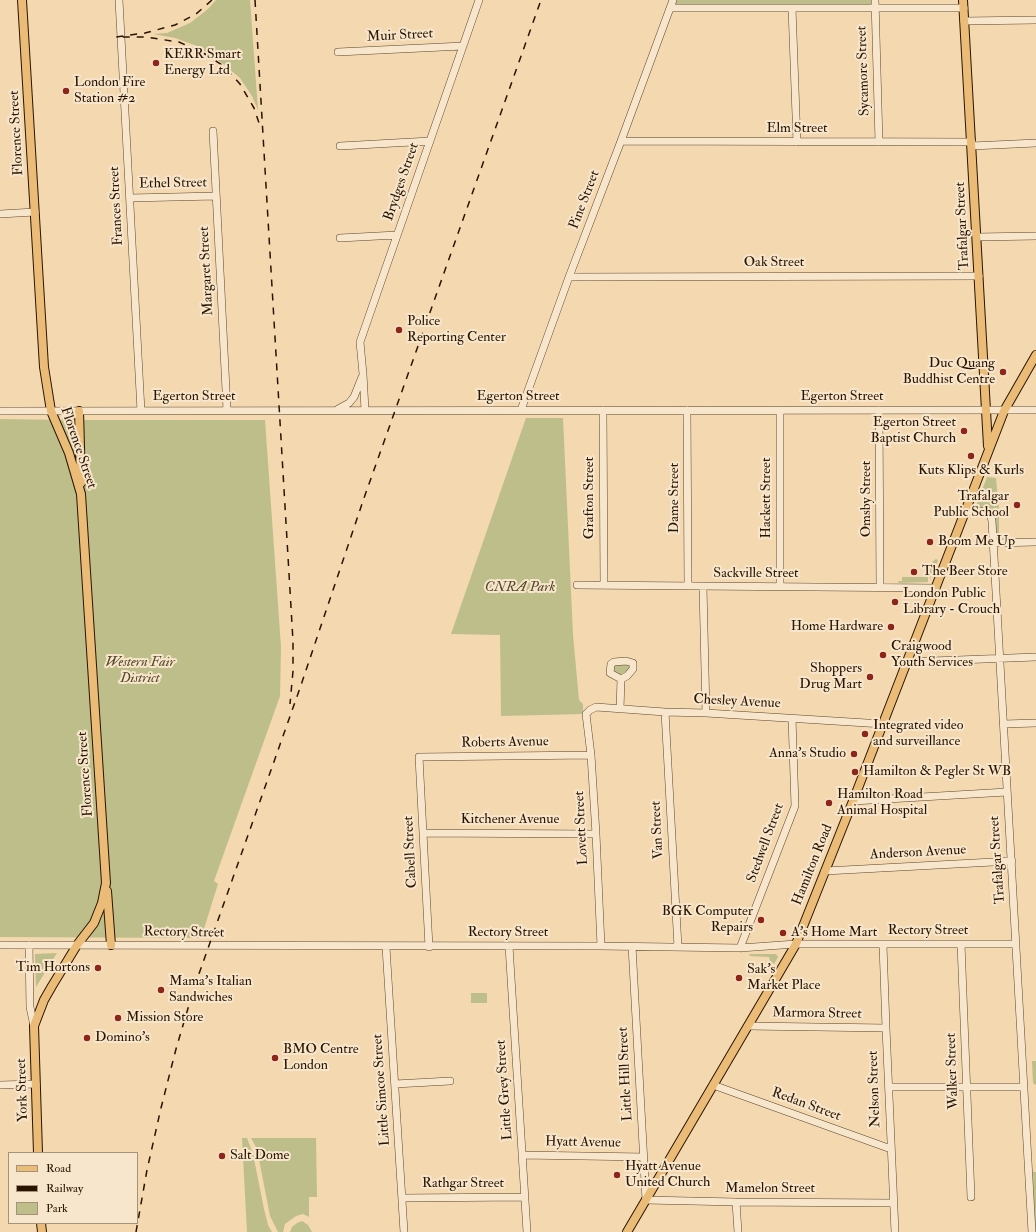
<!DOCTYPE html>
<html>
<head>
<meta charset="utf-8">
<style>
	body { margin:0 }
	#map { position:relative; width:1036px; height:1232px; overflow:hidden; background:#f3d8b0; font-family:"IM FELL Double Pica",serif }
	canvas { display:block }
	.legend { position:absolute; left:8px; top:1152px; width:130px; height:72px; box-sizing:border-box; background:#f7e6cc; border:1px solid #a5927a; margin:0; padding:5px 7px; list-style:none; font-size:12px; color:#2a1400 }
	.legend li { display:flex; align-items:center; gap:8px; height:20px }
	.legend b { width:20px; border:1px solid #a5927a }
</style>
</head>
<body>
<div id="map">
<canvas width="1036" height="1232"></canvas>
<ul class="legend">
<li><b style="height:5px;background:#eabc78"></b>Road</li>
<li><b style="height:5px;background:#2a1400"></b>Railway</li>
<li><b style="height:11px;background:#bdbe8a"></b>Park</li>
</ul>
</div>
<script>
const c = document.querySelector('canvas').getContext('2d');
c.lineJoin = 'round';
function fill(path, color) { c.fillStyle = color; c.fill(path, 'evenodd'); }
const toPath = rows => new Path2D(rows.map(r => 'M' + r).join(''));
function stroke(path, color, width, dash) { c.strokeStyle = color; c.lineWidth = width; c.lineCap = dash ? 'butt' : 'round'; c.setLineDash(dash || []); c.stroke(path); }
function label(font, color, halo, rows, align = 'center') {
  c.font = font + ' "IM FELL Double Pica",serif'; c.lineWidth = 4; c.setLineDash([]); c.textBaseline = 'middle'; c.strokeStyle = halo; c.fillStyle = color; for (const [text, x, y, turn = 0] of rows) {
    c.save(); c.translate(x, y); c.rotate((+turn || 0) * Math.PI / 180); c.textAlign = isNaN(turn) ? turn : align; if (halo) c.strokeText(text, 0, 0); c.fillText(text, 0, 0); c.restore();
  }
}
fill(toPath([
	[216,0,250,0,258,110,252,96,240,78,222,63,197,46,175,38,153,34,167,33,190,23,208,9],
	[674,0,872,0,872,4,672,6],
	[67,416,72,417,76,420,265,420,281,647,280,696,214,881,218,884,201,938,0,937,0,419,62,420,62,418],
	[526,418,563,418,573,635,579,700,583,704,583,714,501,716,500,635,451,634],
	[987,477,996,478,999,510,999,539,996,539,993,511,991,509,976,506],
	[936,559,938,560,930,580,930,564],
	[902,577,928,577,928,582,899,583,898,581,902,581],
	[614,665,626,665,629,666,630,669,620,675,613,670],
	[57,953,36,987,35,954],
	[749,954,776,954,778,957,774,964,770,961,769,957,750,956],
	[471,993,487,993,487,1003,471,1003],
	[1032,1061,1036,1061,1036,1085,1033,1083],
	[242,1138,247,1138,253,1154,264,1209,268,1225,272,1232,247,1232],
	[251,1138,316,1138,317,1197,309,1197,309,1217,303,1214,296,1216,285,1224,283,1232,278,1232,270,1216,257,1149],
	[1033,1172,1036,1172,1036,1232,1035,1232],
	[302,1221,308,1225,312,1232,290,1232,292,1227,297,1223]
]), '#bdbe8a');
const minor = toPath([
	[119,0,141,411],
	[875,0,879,142],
	[670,8,964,8],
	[792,8,797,142],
	[964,21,1036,20],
	[338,52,463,46],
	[213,131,227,410],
	[621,141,972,142],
	[340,146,430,141],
	[972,146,1036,143],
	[130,198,216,196],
	[0,214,35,212],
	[977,237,1036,236],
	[340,238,397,235],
	[569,277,979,276],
	[338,409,349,403,354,397,362,377],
	[365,410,363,374,360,342,479,0],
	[521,410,569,277,621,141,673,0],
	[603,410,604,585],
	[687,410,688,586],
	[780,410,780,586],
	[879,410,880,587],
	[0,411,1036,410],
	[965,512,987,511,990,513,992,521,1032,1232],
	[993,543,1036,542],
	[577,585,936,588],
	[703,587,706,713],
	[906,662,1036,657],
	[620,709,621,679,627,676,633,669,633,663,626,661,614,662,611,664,610,673,621,679],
	[665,712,678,947],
	[1004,724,1036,723],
	[853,801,1007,792],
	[423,833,596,834],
	[825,871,1012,861],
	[961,944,971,1197],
	[0,945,601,946,740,948,796,944,1016,944],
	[29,945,30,1007,34,1026],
	[883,945,886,1028,895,1232],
	[509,946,527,1232],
	[601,946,596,834,591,755,586,714,590,710,596,707,665,712,706,713,883,724],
	[632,946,646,1200,736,1202,893,1203],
	[386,947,404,1232],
	[429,947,419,757,591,755],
	[740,948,795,806,792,718],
	[748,1026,886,1028],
	[395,1084,450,1081],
	[0,1085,36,1084],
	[713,1085,891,1149],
	[889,1087,1024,1087],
	[522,1155,644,1157],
	[402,1198,525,1197],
	[736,1202,738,1232]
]);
const major = toPath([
	[22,0,44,367,51,411,69,453,81,494,106,883,102,903,94,923,77,945,52,986,44,1000,34,1026,38,1153],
	[963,0,988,446],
	[79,411,81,483],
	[107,891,111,945],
	[41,1223,42,1232],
	[627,1232,796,944,853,801,1004,411,1036,355]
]);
stroke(minor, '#5c452c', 8);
stroke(major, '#2a1400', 10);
stroke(minor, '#f7e6cc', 7);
stroke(major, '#eabc78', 8);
stroke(toPath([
	[212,0,196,14,175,25,145,33,116,37,145,37,179,42,205,54,225,67,240,84,254,108,259,123],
	[255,0,293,641,293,671,290,704],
	[136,1232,147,1170,161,1108,176,1049,194,988,300,688,364,498,541,0]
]), '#2a1400', 1.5, [7, 7]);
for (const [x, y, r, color] of [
	[156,63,4,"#8f2418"],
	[66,91,4,"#8f2418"],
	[399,330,4,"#8f2418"],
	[1003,372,4,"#8f2418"],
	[964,431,4,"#8f2418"],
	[971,456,4,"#8f2418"],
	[1017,505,4,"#8f2418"],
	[930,542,4,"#8f2418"],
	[914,572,4,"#8f2418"],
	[895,602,4,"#8f2418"],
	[891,627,4,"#8f2418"],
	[883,655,4,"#8f2418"],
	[870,677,4,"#8f2418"],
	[865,734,4,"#8f2418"],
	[854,754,4,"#8f2418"],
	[855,772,4,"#8f2418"],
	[829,803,4,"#8f2418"],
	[761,920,4,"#8f2418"],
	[783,933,4,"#8f2418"],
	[98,968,4,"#8f2418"],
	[739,978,4,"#8f2418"],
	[161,990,4,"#8f2418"],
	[118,1018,4,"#8f2418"],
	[87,1038,4,"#8f2418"],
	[275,1058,4,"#8f2418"],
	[222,1156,4,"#8f2418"],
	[617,1175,4,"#8f2418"]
]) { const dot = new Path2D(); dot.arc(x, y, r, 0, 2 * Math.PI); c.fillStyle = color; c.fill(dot); stroke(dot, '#f7e6cc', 1.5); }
label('14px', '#2a1400', '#f7e6cc', [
	["Muir Street",400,36,-3],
	["Sycamore Street",864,71,-92],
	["Elm Street",797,129],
	["Florence Street",17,133,-93],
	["Brydges Street",402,182,-71],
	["Ethel Street",173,184,-1],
	["Pine Street",585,200,-69],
	["Frances Street",117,206,-93],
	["Trafalgar Street",963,226,-93],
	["Oak Street",774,263],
	["Margaret Street",207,271,-93],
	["Egerton Street",194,397],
	["Egerton Street",518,397],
	["Egerton Street",842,397],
	["Florence Street",78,448,71],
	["Grafton Street",590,498,-90],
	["Dame Street",675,498,-90],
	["Hackett Street",767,498,-90],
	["Omsby Street",867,499,-90],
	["Sackville Street",756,574],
	["Chesley Avenue",737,702,3],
	["Roberts Avenue",505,743,-1],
	["Florence Street",86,774,-94],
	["Kitchener Avenue",510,820],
	["Lovett Street",582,828,-93],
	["Van Street",658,830,-93],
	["Stedwell Street",766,843,-70],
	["Cabell Street",411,852,-93],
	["Anderson Avenue",918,853,-3],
	["Trafalgar Street",998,860,-94],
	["Hamilton Road",813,865,-68],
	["Rectory Street",928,931],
	["Rectory Street",184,933,1],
	["Rectory Street",508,933],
	["Marmora Street",817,1014,1],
	["Walker Street",953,1071,-92],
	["Little Hill Street",626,1074,-93],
	["Nelson Street",875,1089,-92],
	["York Street",23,1090,-92],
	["Little Simcoe Street",382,1090,-94],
	["Little Grey Street",505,1090,-94],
	["Redan Street",806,1105,20],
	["Hyatt Avenue",583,1143,1],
	["Rathgar Street",463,1184],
	["Mamelon Street",770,1189]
]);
label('14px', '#2a1400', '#f7e6cc', [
	["KERR Smart",164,55],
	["Energy Ltd",164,71],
	["London Fire",74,83],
	["Station #2",74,99],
	["Police",407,322],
	["Reporting Center",407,338],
	["Duc Quang",995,364,"right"],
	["Buddhist Centre",995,380,"right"],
	["Egerton Street",956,423,"right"],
	["Baptist Church",956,439,"right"],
	["Kuts Klips & Kurls",971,471,"center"],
	["Trafalgar",1009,497,"right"],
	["Public School",1009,513,"right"],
	["Boom Me Up",938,542],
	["The Beer Store",922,572],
	["London Public",903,594],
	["Library - Crouch",903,610],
	["Home Hardware",883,627,"right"],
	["Craigwood",891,647],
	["Youth Services",891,663],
	["Shoppers",862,669,"right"],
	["Drug Mart",862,685,"right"],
	["Integrated video",873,726],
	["and surveillance",873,742],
	["Anna's Studio",846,754,"right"],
	["Hamilton & Pegler St WB",863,772],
	["Hamilton Road",837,795],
	["Animal Hospital",837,811],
	["BGK Computer",753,912,"right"],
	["Repairs",753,928,"right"],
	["A's Home Mart",791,933],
	["Tim Hortons",90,968,"right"],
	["Sak's",747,970],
	["Market Place",747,986],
	["Mama's Italian",169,982],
	["Sandwiches",169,998],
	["Mission Store",126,1018],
	["Domino's",95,1038],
	["BMO Centre",283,1050],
	["London",283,1066],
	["Salt Dome",230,1156],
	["Hyatt Avenue",625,1167],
	["United Church",625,1183]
], 'left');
label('italic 14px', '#564729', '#f7e6cc', [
	["CNRA Park",520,588],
	["Western Fair",140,663],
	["District",140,679]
]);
</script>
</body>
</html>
